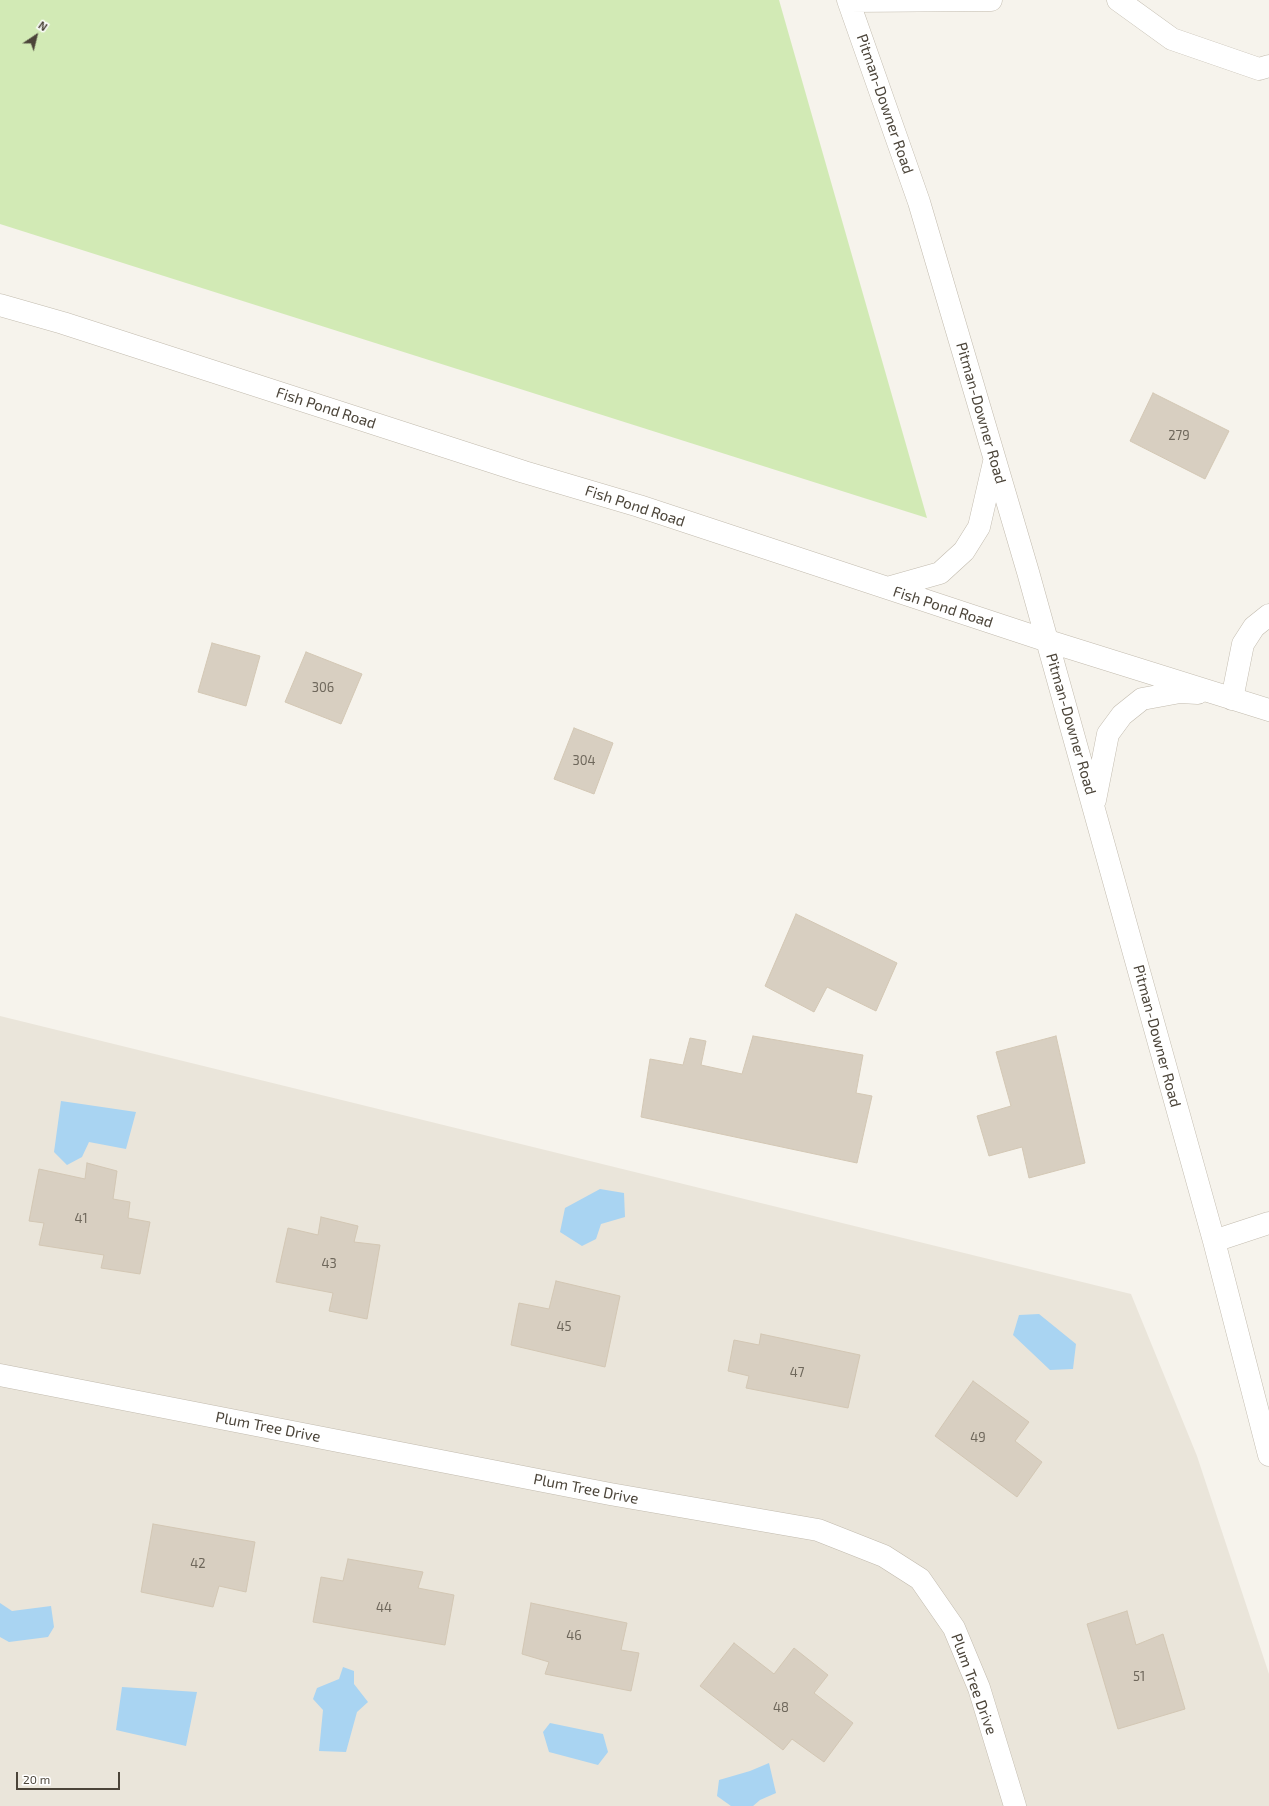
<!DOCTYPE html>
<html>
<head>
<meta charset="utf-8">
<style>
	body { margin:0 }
	#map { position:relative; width:1269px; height:1806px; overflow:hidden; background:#f6f3ec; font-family:"Exo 2",sans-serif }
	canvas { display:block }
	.north { position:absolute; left:16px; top:16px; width:40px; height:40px; -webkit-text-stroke:3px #fff; paint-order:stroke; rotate:35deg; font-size:11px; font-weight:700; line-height:16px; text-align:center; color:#4b4439 }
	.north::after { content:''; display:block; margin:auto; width:14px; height:18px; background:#4b4439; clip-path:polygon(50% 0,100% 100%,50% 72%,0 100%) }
	.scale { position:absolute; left:16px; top:1772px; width:104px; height:18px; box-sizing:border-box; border:2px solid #4b4439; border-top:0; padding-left:5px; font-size:12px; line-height:14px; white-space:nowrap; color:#4b4439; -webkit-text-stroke:3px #fff; paint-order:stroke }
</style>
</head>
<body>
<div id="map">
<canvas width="1269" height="1806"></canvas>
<div class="north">N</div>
<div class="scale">20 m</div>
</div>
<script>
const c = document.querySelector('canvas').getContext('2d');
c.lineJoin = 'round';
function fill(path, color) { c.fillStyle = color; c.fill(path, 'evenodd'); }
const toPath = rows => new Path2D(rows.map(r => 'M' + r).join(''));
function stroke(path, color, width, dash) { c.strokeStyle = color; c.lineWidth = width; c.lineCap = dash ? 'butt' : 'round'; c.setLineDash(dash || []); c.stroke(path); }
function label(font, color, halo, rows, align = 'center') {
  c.font = font + ' "Exo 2",sans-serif'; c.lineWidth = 3.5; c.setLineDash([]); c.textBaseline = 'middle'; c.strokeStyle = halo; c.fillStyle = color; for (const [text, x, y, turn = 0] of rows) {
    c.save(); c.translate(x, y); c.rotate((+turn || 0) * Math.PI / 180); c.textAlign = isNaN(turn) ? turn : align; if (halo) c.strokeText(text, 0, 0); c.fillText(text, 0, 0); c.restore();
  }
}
fill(toPath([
	[0,1016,1131,1294,1197,1456,1269,1674,1269,1806,0,1806]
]), '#eae5da');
fill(toPath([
	[0,0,779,0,927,518,0,224]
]), '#d2eab5');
fill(toPath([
	[61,1101,136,1112,126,1149,89,1142,82,1157,67,1165,54,1152],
	[600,1189,624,1193,625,1217,601,1224,596,1239,582,1246,560,1232,565,1208],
	[1039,1314,1076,1344,1073,1369,1050,1370,1013,1335,1019,1315],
	[0,1603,12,1611,51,1606,54,1627,48,1637,9,1642,0,1637],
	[343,1667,354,1671,354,1684,368,1702,357,1712,346,1752,319,1751,323,1710,313,1699,317,1688,339,1679],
	[122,1687,197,1692,186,1746,116,1730],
	[550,1723,603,1734,608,1752,598,1765,549,1752,543,1732],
	[769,1763,776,1793,760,1800,753,1806,731,1806,717,1796,719,1780,750,1771]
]), '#a9d4f2');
const building = toPath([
	[1153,393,1229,431,1205,479,1130,441,1153,393],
	[212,643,260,656,246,706,198,692,212,643],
	[306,652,362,674,341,724,285,702,306,652],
	[574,728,613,743,594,794,554,779,574,728],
	[796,914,897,963,876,1011,827,987,814,1012,765,986,796,914],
	[753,1036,863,1055,856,1093,872,1096,857,1163,641,1117,650,1059,683,1065,690,1038,706,1041,701,1065,742,1074,753,1036],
	[1056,1036,1085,1163,1029,1178,1022,1147,989,1156,977,1116,1011,1106,996,1052,1056,1036],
	[87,1163,117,1171,113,1199,130,1202,128,1218,150,1222,140,1274,101,1268,104,1255,39,1245,44,1223,29,1221,39,1169,85,1179,87,1163],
	[321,1217,358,1226,354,1242,380,1245,367,1319,329,1311,333,1293,276,1282,288,1228,318,1235,321,1217],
	[556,1281,620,1296,605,1367,511,1345,519,1303,549,1309,556,1281],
	[761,1334,860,1355,848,1408,746,1388,749,1376,728,1371,734,1340,759,1345,761,1334],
	[973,1381,1029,1422,1015,1441,1042,1462,1017,1497,935,1436,973,1381],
	[153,1524,255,1542,246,1592,219,1586,213,1607,141,1592,153,1524],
	[348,1559,423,1572,418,1588,454,1595,445,1645,313,1622,321,1577,343,1581,348,1559],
	[531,1603,627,1623,621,1650,639,1653,631,1691,545,1674,549,1662,522,1654,531,1603],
	[1127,1611,1136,1645,1163,1634,1185,1709,1118,1729,1087,1624,1127,1611],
	[734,1643,774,1674,794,1648,828,1675,814,1693,853,1723,824,1762,792,1739,783,1750,700,1686,734,1643]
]);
fill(building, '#d8cfc1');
stroke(building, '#d3c7b4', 1);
const minor = toPath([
	[848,0,919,202,1028,572,1214,1241,1269,1455],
	[1118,0,1172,39,1259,69,1269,66],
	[849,1,991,0],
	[0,305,63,323,524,472,639,506,1048,641,1269,710],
	[887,588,940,573,964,551,979,527,994,462],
	[1232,699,1243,644,1254,627,1269,615],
	[1095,800,1108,734,1122,715,1142,699,1180,692,1198,693],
	[1214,1241,1269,1223],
	[0,1375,610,1494,818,1530,884,1556,920,1579,954,1628,979,1688,1015,1806]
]);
stroke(minor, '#c2bbae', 23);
stroke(minor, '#fff', 22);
label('13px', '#6e675b', null, [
	["279",1179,436],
	["306",323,688],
	["304",584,761],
	["41",81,1219],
	["43",329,1264],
	["45",564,1327],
	["47",797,1373],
	["49",978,1438],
	["42",198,1564],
	["44",384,1608],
	["46",574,1636],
	["51",1139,1677],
	["48",781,1708]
]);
label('15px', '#4b4439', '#fff', [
	["Pitman-Downer Road",885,104,71],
	["Fish Pond Road",326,408,18],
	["Pitman-Downer Road",981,413,74],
	["Fish Pond Road",635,506,18],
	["Fish Pond Road",943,607,18],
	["Pitman-Downer Road",1071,724,74],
	["Pitman-Downer Road",1157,1036,75],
	["Plum Tree Drive",268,1427,11],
	["Plum Tree Drive",586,1489,11],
	["Plum Tree Drive",974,1684,70]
]);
</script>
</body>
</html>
